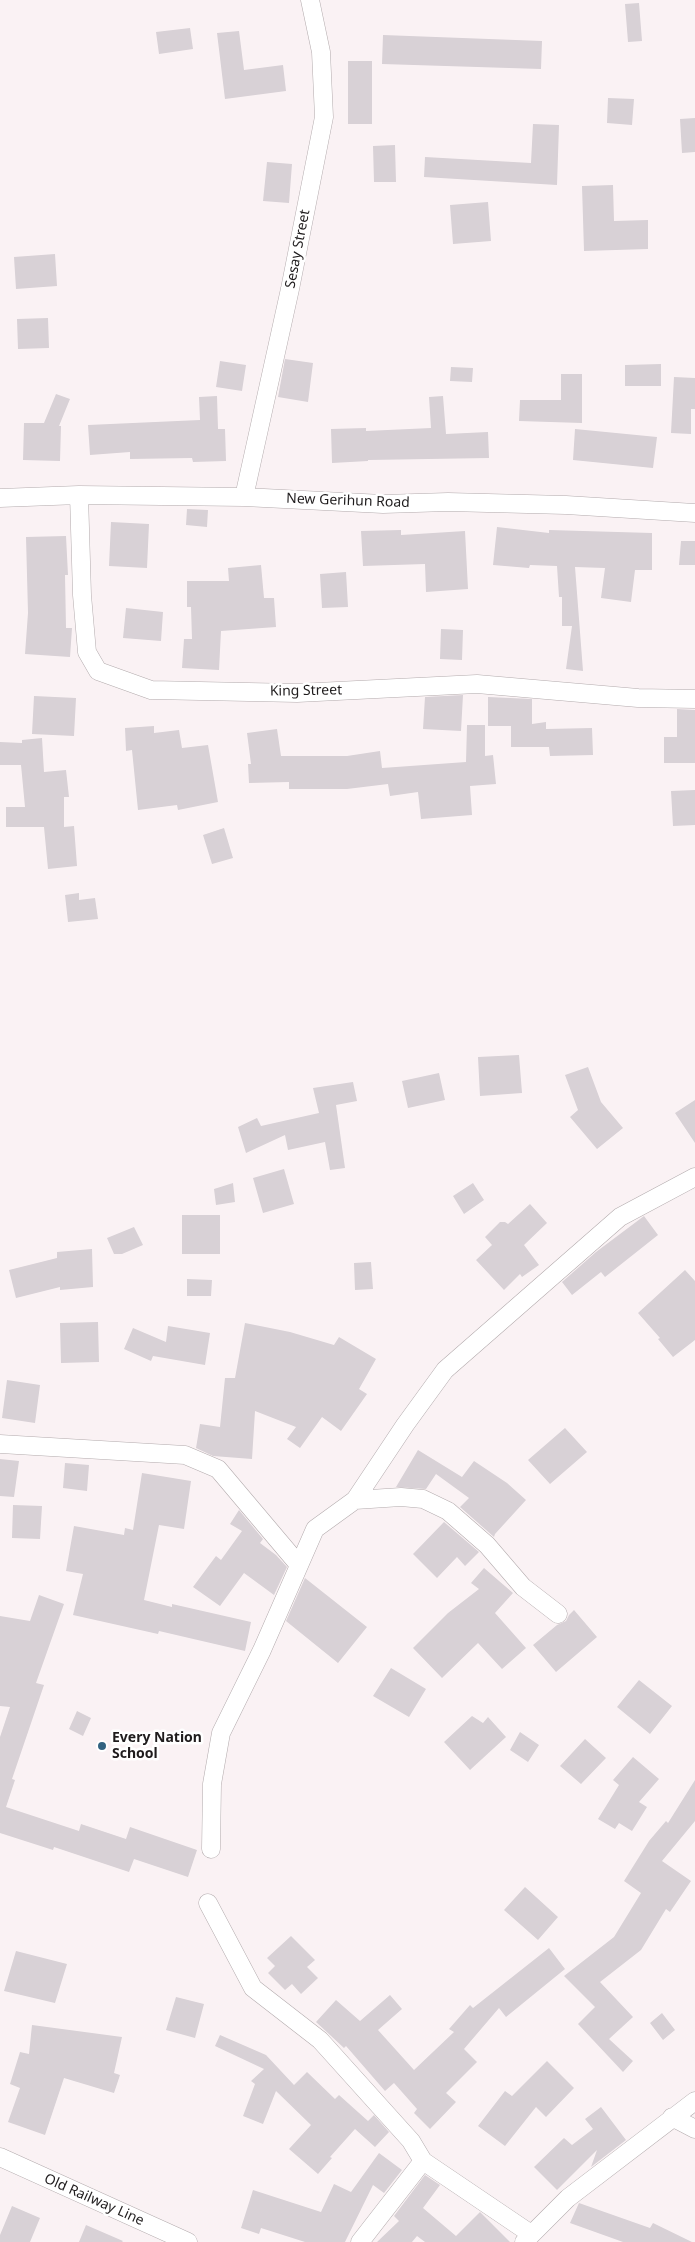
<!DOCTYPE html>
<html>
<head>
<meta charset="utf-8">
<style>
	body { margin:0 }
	canvas { display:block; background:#faf2f4 }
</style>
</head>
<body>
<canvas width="695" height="2242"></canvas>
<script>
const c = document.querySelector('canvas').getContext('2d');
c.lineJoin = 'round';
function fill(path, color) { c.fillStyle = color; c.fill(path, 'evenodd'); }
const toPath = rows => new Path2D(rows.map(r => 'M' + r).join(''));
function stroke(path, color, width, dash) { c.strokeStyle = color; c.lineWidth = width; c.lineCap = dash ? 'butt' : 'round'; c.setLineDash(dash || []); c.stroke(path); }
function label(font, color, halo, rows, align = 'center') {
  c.font = font + ' "Noto Sans",sans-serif'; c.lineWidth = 5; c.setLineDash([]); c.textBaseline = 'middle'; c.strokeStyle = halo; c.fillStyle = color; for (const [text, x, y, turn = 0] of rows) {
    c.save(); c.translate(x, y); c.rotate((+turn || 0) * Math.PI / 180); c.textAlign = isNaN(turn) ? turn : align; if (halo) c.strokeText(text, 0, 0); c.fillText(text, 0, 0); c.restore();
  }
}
fill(toPath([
	[639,3,642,41,628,42,625,4],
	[190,28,193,49,159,54,156,32],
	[239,31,244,70,283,65,286,91,225,99,217,33],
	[383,35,542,41,541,69,382,64],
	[348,61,372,61,372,124,348,124],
	[608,98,634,99,632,125,607,123],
	[695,118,695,152,682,153,680,119],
	[533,124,559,125,557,185,424,177,425,157,531,163],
	[395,145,396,182,374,182,373,146],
	[267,162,292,164,289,203,263,201],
	[613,185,614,221,648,220,648,249,584,251,582,186],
	[488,202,491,241,453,244,450,205],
	[55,254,57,286,16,289,14,257],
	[48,318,49,348,18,349,17,319],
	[285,359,313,363,308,402,278,397],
	[220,361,246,365,242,391,216,387],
	[661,364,661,386,625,386,625,365],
	[451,367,473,368,472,382,450,381],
	[561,374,582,374,582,423,519,421,520,400,561,400],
	[674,377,695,378,695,409,691,409,691,434,671,433],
	[56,394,70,399,59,426,61,426,60,461,23,460,24,423,44,423],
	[217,396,218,429,225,429,226,461,193,462,192,458,130,459,130,452,90,455,88,425,200,420,199,397],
	[443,396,446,434,488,432,489,458,368,460,368,461,332,463,331,429,366,428,366,431,431,428,429,397],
	[575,429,657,437,653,468,573,460],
	[187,509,208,510,207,527,186,525],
	[111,522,149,524,147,568,109,566],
	[497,527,549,533,549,530,652,533,652,570,635,570,631,602,601,598,605,568,575,567,583,671,566,669,572,626,562,626,562,597,559,597,557,566,530,565,529,568,493,565],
	[401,530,401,535,465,531,468,589,426,592,425,564,363,566,361,531],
	[66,536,68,575,65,575,66,628,72,628,70,657,25,654,28,613,26,537],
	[681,541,695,541,695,565,679,565],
	[261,565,264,598,274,598,276,627,221,631,219,670,182,668,184,639,192,639,191,607,187,607,187,581,229,581,228,568],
	[346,572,348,607,322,608,320,574],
	[126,608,163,612,161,641,123,638],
	[441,629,463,630,462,660,440,659],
	[463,695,461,731,423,729,425,697],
	[34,696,76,698,74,736,32,734],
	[488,697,532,699,532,724,546,722,546,729,592,728,593,755,550,756,549,747,511,747,511,726,488,726],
	[677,709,695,710,695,763,664,763,664,737,677,737],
	[467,725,485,725,485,756,493,755,496,784,470,786,472,815,421,819,418,792,390,796,388,784,347,789,289,789,289,782,249,783,248,764,251,764,247,733,277,729,281,756,347,756,380,751,382,768,466,762],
	[154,726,154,733,179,730,182,748,208,745,218,802,178,810,177,805,138,810,132,750,126,751,125,728],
	[42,738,44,772,66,770,69,797,64,797,64,827,74,826,77,866,48,869,44,827,6,827,6,807,25,807,21,765,0,765,0,742,22,743,22,740],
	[695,790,695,825,673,826,671,791],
	[224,828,233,858,212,864,203,835],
	[79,893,79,900,95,898,98,919,68,922,65,895],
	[519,1055,522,1093,480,1096,478,1057],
	[588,1067,601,1102,623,1128,597,1149,570,1117,578,1110,565,1075],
	[439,1073,445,1100,408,1108,402,1081],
	[353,1082,357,1101,336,1105,345,1168,330,1170,325,1142,288,1150,285,1135,246,1153,238,1127,257,1118,261,1126,319,1113,313,1088],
	[695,1100,695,1143,675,1113],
	[284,1169,294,1204,263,1213,253,1178],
	[233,1183,235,1202,216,1205,214,1189],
	[473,1183,484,1200,464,1214,453,1196],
	[530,1204,547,1223,524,1245,539,1265,522,1277,520,1274,504,1290,476,1260,492,1245,485,1237,500,1222,505,1222,508,1224],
	[182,1215,220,1215,220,1254,182,1254],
	[644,1216,658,1235,605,1277,601,1272,572,1295,562,1282,596,1252],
	[134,1227,143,1245,122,1254,114,1254,107,1238],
	[92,1249,93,1287,60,1290,60,1287,16,1298,9,1270,57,1258,57,1252],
	[371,1262,373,1289,355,1290,354,1263],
	[685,1270,695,1281,695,1340,673,1357,658,1339,660,1338,638,1313],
	[187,1279,212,1280,211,1296,187,1296],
	[98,1322,99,1362,61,1363,60,1323],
	[245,1323,290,1332,334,1345,339,1337,376,1359,359,1389,367,1394,341,1431,322,1417,300,1448,287,1439,296,1427,255,1411,252,1459,213,1456,196,1448,200,1424,220,1427,225,1378,235,1378],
	[168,1326,210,1333,205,1365,153,1356,151,1361,124,1349,133,1328,166,1342],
	[7,1380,40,1385,35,1423,2,1418],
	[565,1428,587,1452,550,1484,528,1460],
	[418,1450,462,1477,474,1461,507,1483,526,1500,495,1534,494,1537,460,1507,469,1498,436,1474,426,1489,396,1487],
	[0,1459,19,1461,14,1497,0,1496],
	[65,1463,89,1465,87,1491,63,1488],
	[142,1473,191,1481,184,1529,159,1525,144,1600,172,1607,172,1604,251,1622,245,1651,159,1631,158,1634,73,1615,83,1574,66,1571,74,1526,124,1535,125,1528,133,1530],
	[13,1505,42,1506,40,1539,12,1538],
	[239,1510,263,1539,260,1543,276,1555,287,1567,274,1595,244,1573,220,1606,193,1587,216,1556,221,1560,242,1531,230,1524],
	[444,1522,479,1552,465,1566,457,1557,437,1578,413,1554],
	[484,1568,513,1593,495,1613,526,1648,502,1669,478,1643,442,1678,413,1648,448,1613,479,1589,471,1583],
	[305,1578,367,1627,338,1663,286,1621],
	[39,1595,64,1604,36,1683,44,1685,12,1779,15,1780,6,1807,79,1831,81,1824,126,1839,130,1827,197,1850,188,1877,134,1859,129,1872,54,1847,53,1850,0,1833,0,1737,10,1707,0,1706,0,1616,30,1621],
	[574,1610,597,1637,556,1672,533,1645,557,1625,566,1621,569,1615],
	[391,1668,426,1689,409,1717,373,1696],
	[639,1680,672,1706,650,1734,617,1707],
	[77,1711,91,1718,83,1736,69,1729],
	[472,1716,483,1723,488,1717,506,1737,470,1770,444,1742],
	[520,1732,539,1745,528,1762,510,1750],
	[585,1739,606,1758,581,1784,560,1766],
	[633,1757,659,1779,639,1802,647,1807,632,1831,619,1823,615,1829,598,1819,619,1785,613,1780],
	[695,1780,695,1821,662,1861,691,1881,670,1912,666,1909,641,1950,600,1982,633,2017,609,2039,633,2061,623,2072,578,2024,595,2007,564,1976,614,1937,641,1893,624,1881,649,1841,666,1821,668,1823],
	[525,1887,558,1917,538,1940,504,1910],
	[291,1936,315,1960,307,1967,318,1978,301,1994,292,1984,285,1990,268,1973,275,1966,267,1958],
	[549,1948,565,1969,506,2017,499,2008,464,2049,477,2062,446,2093,456,2102,430,2129,414,2113,417,2109,394,2083,385,2091,346,2046,344,2048,316,2022,336,2000,360,2021,390,1995,402,2009,378,2030,414,2070,454,2032,449,2029,470,2005,473,2008],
	[16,1951,67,1964,55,2003,4,1991],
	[176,1997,204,2004,195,2038,166,2030],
	[662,2013,675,2030,663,2040,650,2023],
	[32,2025,122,2037,114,2073,120,2075,114,2093,64,2078,45,2135,8,2122,20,2088,10,2084,20,2052,29,2054],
	[220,2035,266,2055,294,2085,307,2072,335,2099,339,2095,368,2121,374,2115,389,2132,375,2147,355,2129,330,2157,332,2158,318,2174,289,2149,311,2125,276,2091,263,2124,243,2116,255,2084,251,2081,264,2069,215,2046],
	[547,2061,574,2088,546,2117,536,2107,505,2146,478,2126,505,2091,512,2096],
	[601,2107,626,2140,591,2167,597,2150,557,2190,534,2167,564,2138,572,2145,593,2129,585,2119],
	[379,2153,402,2170,384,2193,373,2185,345,2242,305,2242,261,2228,259,2234,241,2228,253,2190,321,2212,334,2184,351,2192],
	[425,2175,440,2185,423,2208,456,2236,480,2212,510,2242,425,2242,417,2236,412,2242,377,2242,399,2221,394,2216],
	[579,2203,650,2228,653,2223,692,2242,623,2242,570,2223],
	[12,2206,40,2218,30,2242,0,2242,0,2235],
	[86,2225,123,2241,122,2242,79,2242]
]), '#d8d1d6');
const minor = toPath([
	[79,495,82,595,87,652,98,671,151,690,297,693,477,684,638,698,695,699],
	[244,497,290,289,324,117,321,52,310,0],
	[0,498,79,495,244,497,383,504,448,502,566,505,695,513],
	[0,1444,185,1455,218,1469,299,1565],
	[355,1500,401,1497,423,1499,448,1511,487,1545,523,1587,558,1614],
	[211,1849,212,1784,221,1733,262,1650,315,1529,355,1500,405,1425,445,1370,620,1217,695,1177],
	[208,1903,253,1988,320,2040,411,2141,423,2161,531,2234],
	[672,2117,695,2129],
	[0,2157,188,2242],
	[360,2242,423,2161],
	[524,2242,568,2198,695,2101]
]);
stroke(minor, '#b3abad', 19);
stroke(minor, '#fff', 18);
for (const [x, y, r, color] of [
	[102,1746,5,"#326381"]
]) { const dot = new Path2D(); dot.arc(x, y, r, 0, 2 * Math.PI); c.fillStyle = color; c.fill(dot); stroke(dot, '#fff', 2); }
label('14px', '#1f1c1d', '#fff', [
	["Sesay Street",298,249,-79],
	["New Gerihun Road",348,501,2],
	["King Street",306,691,-1],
	["Old Railway Line",94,2200,24]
]);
label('bold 14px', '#1f1c1d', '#fff', [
	["Every Nation",112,1738],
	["School",112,1754]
], 'left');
</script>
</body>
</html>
